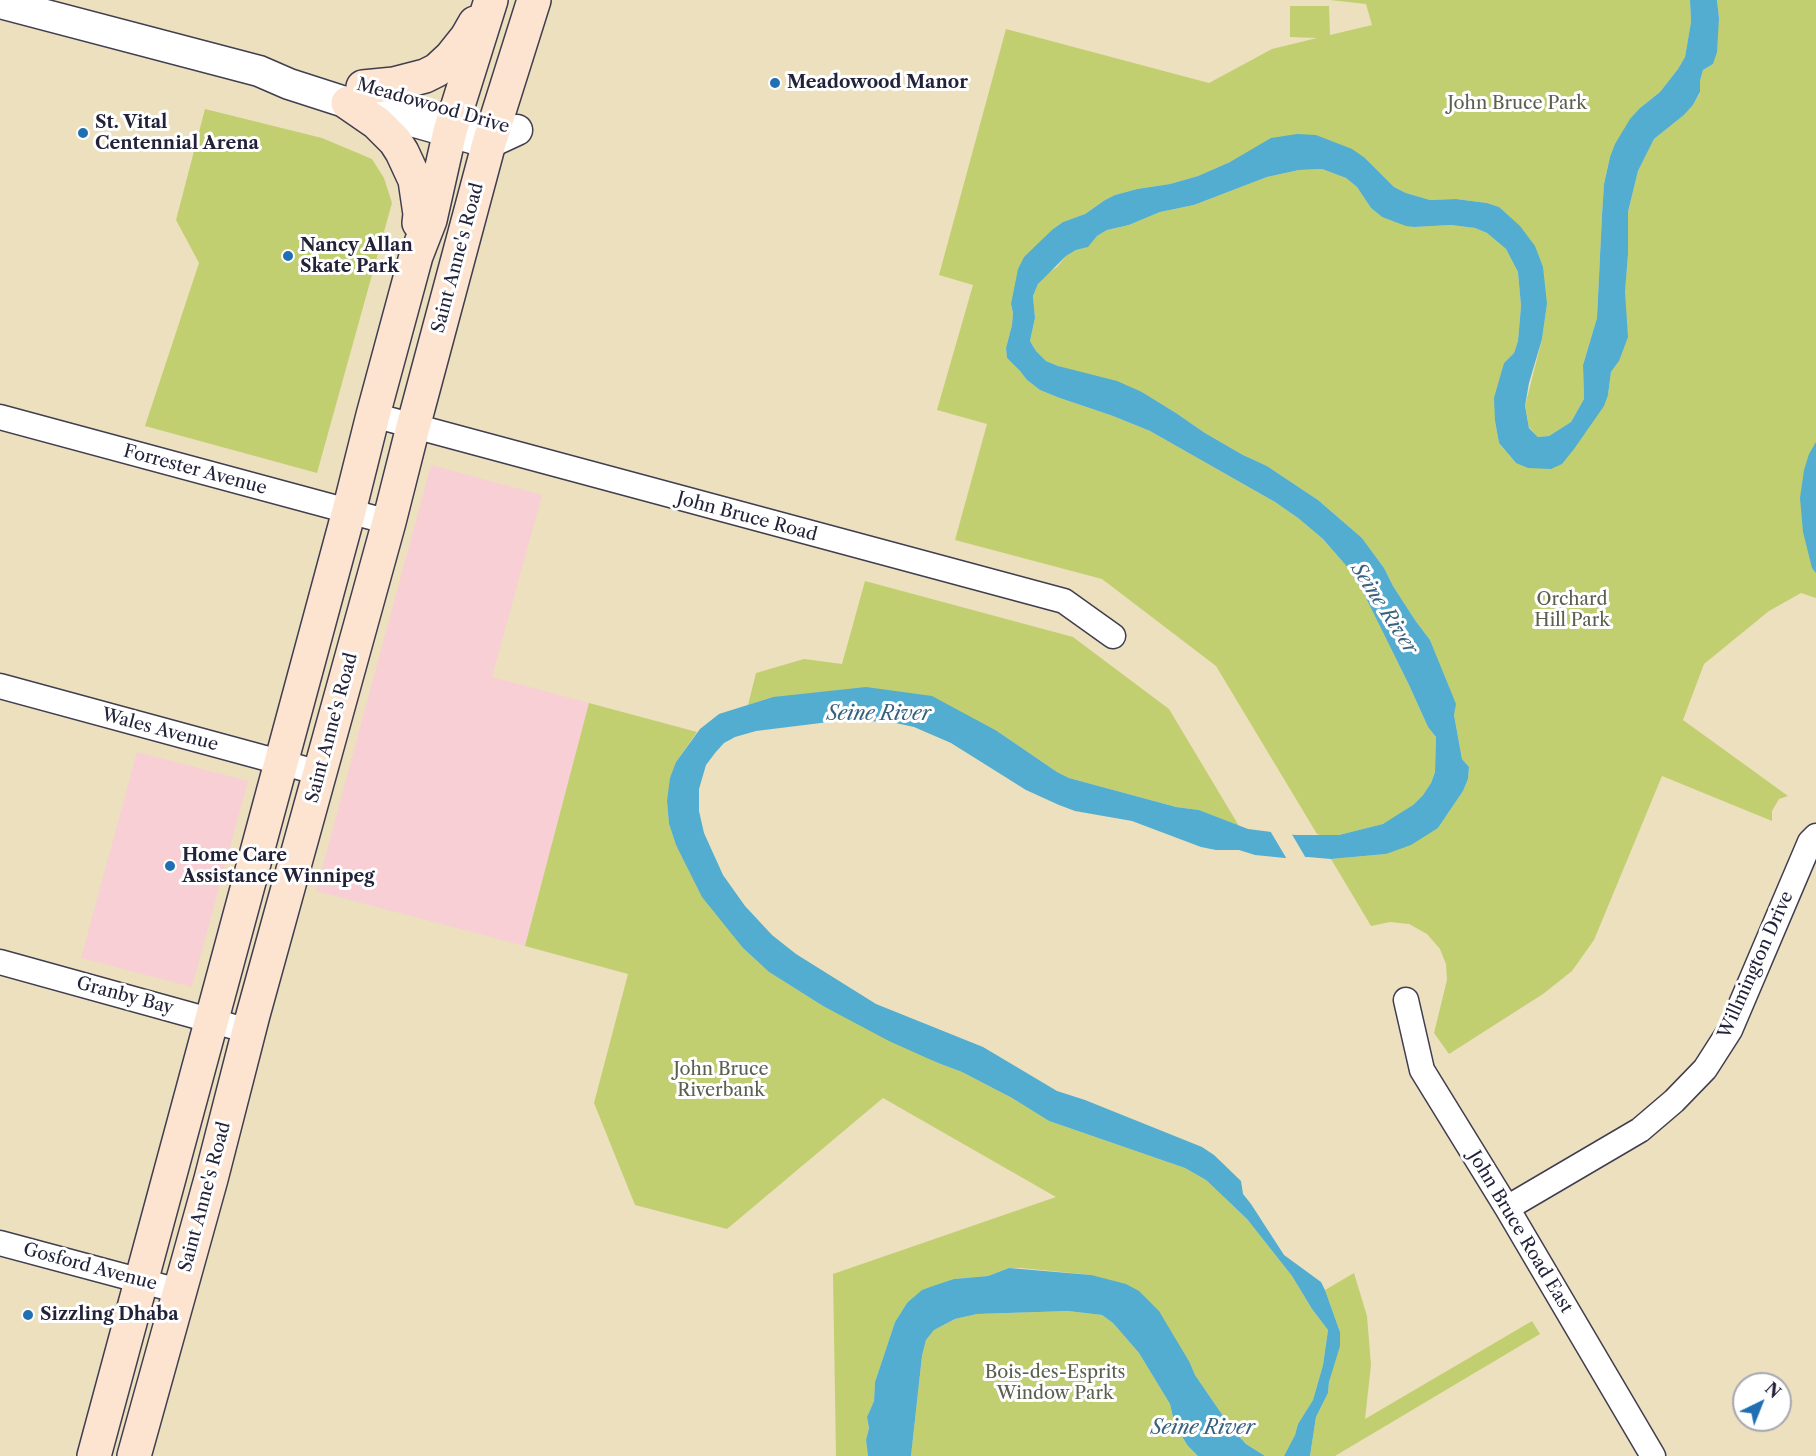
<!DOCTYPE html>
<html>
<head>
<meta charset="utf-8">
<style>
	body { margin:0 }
	#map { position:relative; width:1816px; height:1456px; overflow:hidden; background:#ece0be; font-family:"Libre Caslon Text",serif }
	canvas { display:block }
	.north { position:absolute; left:1732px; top:1372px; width:60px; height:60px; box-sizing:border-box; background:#fff; border:2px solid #a7a7b1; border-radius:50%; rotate:43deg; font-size:16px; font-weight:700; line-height:24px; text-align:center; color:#22223b }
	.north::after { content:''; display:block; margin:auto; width:21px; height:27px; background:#1f6fb2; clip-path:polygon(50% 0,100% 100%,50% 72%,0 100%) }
</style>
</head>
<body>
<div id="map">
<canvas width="1816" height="1456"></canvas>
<div class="north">N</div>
</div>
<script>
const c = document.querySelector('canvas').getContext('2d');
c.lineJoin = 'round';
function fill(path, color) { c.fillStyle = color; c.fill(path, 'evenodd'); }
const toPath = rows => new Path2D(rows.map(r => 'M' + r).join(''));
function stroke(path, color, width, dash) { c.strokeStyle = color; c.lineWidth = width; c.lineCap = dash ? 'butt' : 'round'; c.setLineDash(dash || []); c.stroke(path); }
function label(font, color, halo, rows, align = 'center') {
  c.font = font + ' "Libre Caslon Text",serif'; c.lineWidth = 6; c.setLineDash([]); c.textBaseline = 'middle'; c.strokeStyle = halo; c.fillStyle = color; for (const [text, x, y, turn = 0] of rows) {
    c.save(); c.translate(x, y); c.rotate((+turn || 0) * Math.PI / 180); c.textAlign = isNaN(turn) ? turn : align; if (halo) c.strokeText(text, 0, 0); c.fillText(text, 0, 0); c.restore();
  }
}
fill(toPath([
	[431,465,542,495,492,677,589,703,525,946,316,891],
	[137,752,248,781,192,987,81,958]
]), '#f7cfd5');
fill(toPath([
	[1330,0,1690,0,1691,22,1685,57,1678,69,1660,92,1640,108,1610,157,1604,184,1602,215,1597,318,1583,365,1584,399,1571,422,1549,436,1538,437,1529,427,1525,406,1542,339,1547,304,1499,207,1487,203,1456,199,1430,200,1406,193,1394,187,1365,158,1230,162,1198,176,1170,184,1137,189,1115,195,1105,200,1085,214,1063,222,1053,229,1043,240,1011,304,1013,313,1012,325,1006,348,1007,358,1020,371,1027,380,1040,390,1057,397,1113,416,1150,431,1275,502,1298,518,1323,539,1349,569,1362,590,1409,685,1428,727,1436,737,1435,771,1431,783,1423,795,1413,805,1393,819,1383,824,1339,835,1320,835,1317,834,1216,666,1102,579,955,540,987,424,937,410,973,285,939,275,1006,29,1209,83,1272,49,1317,38,1290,37,1290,6,1329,6,1330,35,1372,25,1366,4],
	[1717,0,1816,0,1816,598,1801,593,1769,611,1704,664,1683,720,1788,796,1779,799,1772,811,1772,821,1662,776,1594,940,1572,971,1543,994,1449,1054,1434,1033,1447,980,1446,964,1440,949,1427,934,1409,924,1390,922,1371,926,1331,859,1386,854,1438,828,1463,791,1468,779,1469,767,1462,759,1454,715,1455,704,1430,640,1415,620,1393,586,1384,568,1362,538,1318,500,1267,466,1243,455,1205,433,1176,413,1142,392,1058,366,1046,361,1036,351,1030,341,1035,318,1033,296,1038,284,1046,274,1057,267,1066,256,1076,250,1087,247,1097,236,1107,230,1129,225,1160,212,1194,205,1267,177,1299,170,1322,169,1346,178,1357,187,1371,208,1382,217,1414,227,1451,225,1475,228,1487,233,1506,249,1518,272,1521,306,1518,341,1514,353,1504,363,1495,421,1499,443,1516,463,1608,395,1611,372,1619,361,1628,254,1628,212,1638,171,1654,139,1684,115,1693,105,1700,93,1700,81,1703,70,1713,64,1719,18],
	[205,109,322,138,372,159,384,178,392,203,317,473,145,426,199,263,176,220],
	[865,581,1073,637,1169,709,1239,826,1199,810,1176,807,1069,778,1057,772,997,731,773,697,748,705,756,673,804,659,842,664],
	[589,703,697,732,676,762,667,801,669,824,676,845,743,948,769,972,823,1006,938,1063,962,1072,1012,1098,1049,1121,1185,1168,1206,1180,1247,1219,1292,1276,1312,1309,1328,1330,1323,1365,1313,1400,1298,1424,1295,1435,1284,1456,1265,1456,1246,1444,1232,1429,1195,1375,1190,1363,1091,1275,1021,1268,1009,1268,988,1276,954,1279,907,1303,895,1322,875,1382,874,1401,867,1417,869,1428,866,1440,868,1456,836,1456,833,1274,1056,1197,883,1098,727,1229,635,1205,594,1103,628,974,525,946],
	[1354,1273,1367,1316,1371,1365,1365,1419,1532,1321,1540,1334,1335,1456,1310,1456,1316,1417,1328,1393,1329,1382,1340,1332,1325,1290],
	[1068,1311,1102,1315,1113,1323,1139,1353,1170,1404,1175,1427,1188,1446,1198,1456,911,1456,922,1356,926,1340,934,1330,955,1319,977,1314]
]), '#c2cf71');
fill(toPath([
	[1690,0,1717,0,1719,18,1717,52,1713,64,1703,70,1700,81,1700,92,1693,105,1684,115,1654,139,1638,171,1628,212,1628,254,1625,292,1628,337,1619,361,1611,372,1608,395,1604,406,1574,449,1562,464,1551,469,1528,468,1516,463,1499,443,1495,421,1494,398,1504,363,1514,353,1518,341,1521,306,1518,272,1506,249,1487,233,1475,228,1451,225,1414,227,1406,226,1382,217,1371,208,1357,187,1346,178,1322,169,1299,170,1267,177,1194,205,1160,212,1129,225,1107,230,1097,236,1088,247,1076,250,1066,256,1038,284,1033,296,1035,318,1030,341,1036,351,1046,361,1058,366,1117,381,1142,392,1176,413,1205,433,1243,455,1267,466,1318,500,1362,538,1384,568,1393,586,1415,620,1430,640,1456,704,1454,715,1462,759,1469,767,1468,779,1463,791,1438,828,1411,845,1386,854,1331,859,1308,857,1285,858,1255,855,1239,850,1216,850,1201,847,1132,821,1075,811,1059,805,1026,790,951,743,914,727,891,722,845,720,756,731,735,737,724,743,715,753,706,765,699,789,699,811,704,833,723,875,745,906,772,935,796,954,876,1004,983,1047,1057,1091,1085,1100,1202,1147,1214,1155,1241,1181,1243,1194,1251,1204,1284,1255,1321,1282,1325,1290,1340,1332,1340,1346,1329,1382,1328,1393,1316,1417,1310,1456,1284,1456,1295,1435,1298,1424,1313,1400,1323,1365,1328,1330,1312,1309,1292,1276,1247,1219,1206,1180,1185,1168,1049,1121,1012,1098,962,1072,938,1063,889,1041,823,1006,769,972,743,948,702,897,676,845,669,824,667,801,670,778,676,762,700,729,719,714,773,697,866,687,932,696,997,731,1057,772,1069,778,1176,807,1199,810,1248,829,1295,835,1339,835,1383,824,1413,805,1423,795,1431,783,1435,772,1436,737,1428,727,1409,685,1362,590,1349,569,1323,539,1298,518,1275,502,1150,431,1113,416,1057,397,1040,390,1027,380,1020,371,1007,358,1006,348,1012,325,1013,313,1011,304,1018,269,1024,257,1053,229,1063,222,1085,214,1105,200,1115,195,1137,189,1170,184,1198,176,1230,162,1271,138,1297,134,1316,135,1352,149,1365,158,1394,187,1406,193,1430,200,1456,199,1487,203,1499,207,1520,226,1535,246,1543,267,1547,304,1542,339,1529,383,1525,406,1529,428,1538,437,1549,436,1571,422,1584,399,1583,365,1597,318,1602,215,1604,184,1610,157,1615,144,1630,119,1640,108,1660,92,1678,69,1685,57,1691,22],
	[1816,442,1816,573,1812,568,1803,532,1800,498,1804,470,1809,454],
	[1009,1268,1091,1275,1126,1284,1139,1291,1159,1311,1190,1363,1195,1375,1232,1429,1246,1444,1265,1456,1198,1456,1188,1446,1175,1426,1170,1404,1139,1353,1113,1323,1102,1315,1068,1311,977,1314,955,1319,934,1330,926,1340,922,1356,911,1456,868,1456,866,1440,869,1428,867,1417,874,1401,875,1382,895,1322,907,1303,922,1290,933,1286,954,1279,988,1276]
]), '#52add0');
fill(toPath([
	[1269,829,1290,831,1307,860,1288,861]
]), '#ece0be');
const minor = toPath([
	[373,415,1064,601,1113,636],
	[0,417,389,522],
	[0,686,320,773],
	[0,962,249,1031],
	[1406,1000,1422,1070,1507,1208,1653,1456],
	[1507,1208,1640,1130,1674,1101,1705,1069,1730,1030,1810,842,1816,836],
	[0,1243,179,1291]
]);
const tertiary = toPath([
	[0,3,259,71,289,84,348,103,489,143,517,130]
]);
const secondary = toPath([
	[363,87,394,84,425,76,437,70,451,57,467,37,475,23],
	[348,103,377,123,395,141,402,152,415,180,420,214,419,223],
	[94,1456,349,511,373,415,416,256,430,220,450,131,491,0],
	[134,1456,211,1179,253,1015,389,522,413,427,489,143,534,0]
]);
stroke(minor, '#403e4f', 27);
stroke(tertiary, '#403e4f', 33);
stroke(secondary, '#403e4f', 36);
stroke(minor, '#fff', 24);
stroke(tertiary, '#fff', 30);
stroke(secondary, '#fde4d1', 33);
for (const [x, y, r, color] of [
	[775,83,6,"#1f6fb2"],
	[83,133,6,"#1f6fb2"],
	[288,256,6,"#1f6fb2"],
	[170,866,6,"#1f6fb2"],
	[28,1315,6,"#1f6fb2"]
]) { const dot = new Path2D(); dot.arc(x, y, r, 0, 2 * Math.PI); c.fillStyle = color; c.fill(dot); stroke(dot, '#fff', 2); }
label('bold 18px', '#22223b', '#fff', [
	["Meadowood Manor",787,83],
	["St. Vital",95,123],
	["Centennial Arena",95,144],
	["Nancy Allan",300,246],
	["Skate Park",300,267],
	["Home Care",182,856],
	["Assistance Winnipeg",182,877],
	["Sizzling Dhaba",40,1315]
], 'left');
label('18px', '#5a5f4e', '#fff', [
	["John Bruce Park",1517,104],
	["Orchard",1572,600],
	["Hill Park",1572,621],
	["John Bruce",721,1070],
	["Riverbank",721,1091],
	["Bois-des-Esprits",1055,1373],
	["Window Park",1055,1394]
]);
label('18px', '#22223b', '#fff', [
	["Meadowood Drive",433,106,16],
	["Saint Anne's Road",458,258,-75],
	["Forrester Avenue",195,470,15],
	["John Bruce Road",747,517,15],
	["Saint Anne's Road",332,728,-75],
	["Wales Avenue",160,730,15],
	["Willmington Drive",1756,965,-66],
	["Granby Bay",125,996,15],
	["Saint Anne's Road",205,1197,-75],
	["John Bruce Road East",1520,1232,59],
	["Gosford Avenue",90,1267,15]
]);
label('italic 20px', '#38617e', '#fff', [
	["Seine River",1384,609,57],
	["Seine River",879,714],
	["Seine River",1203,1428]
]);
</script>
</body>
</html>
